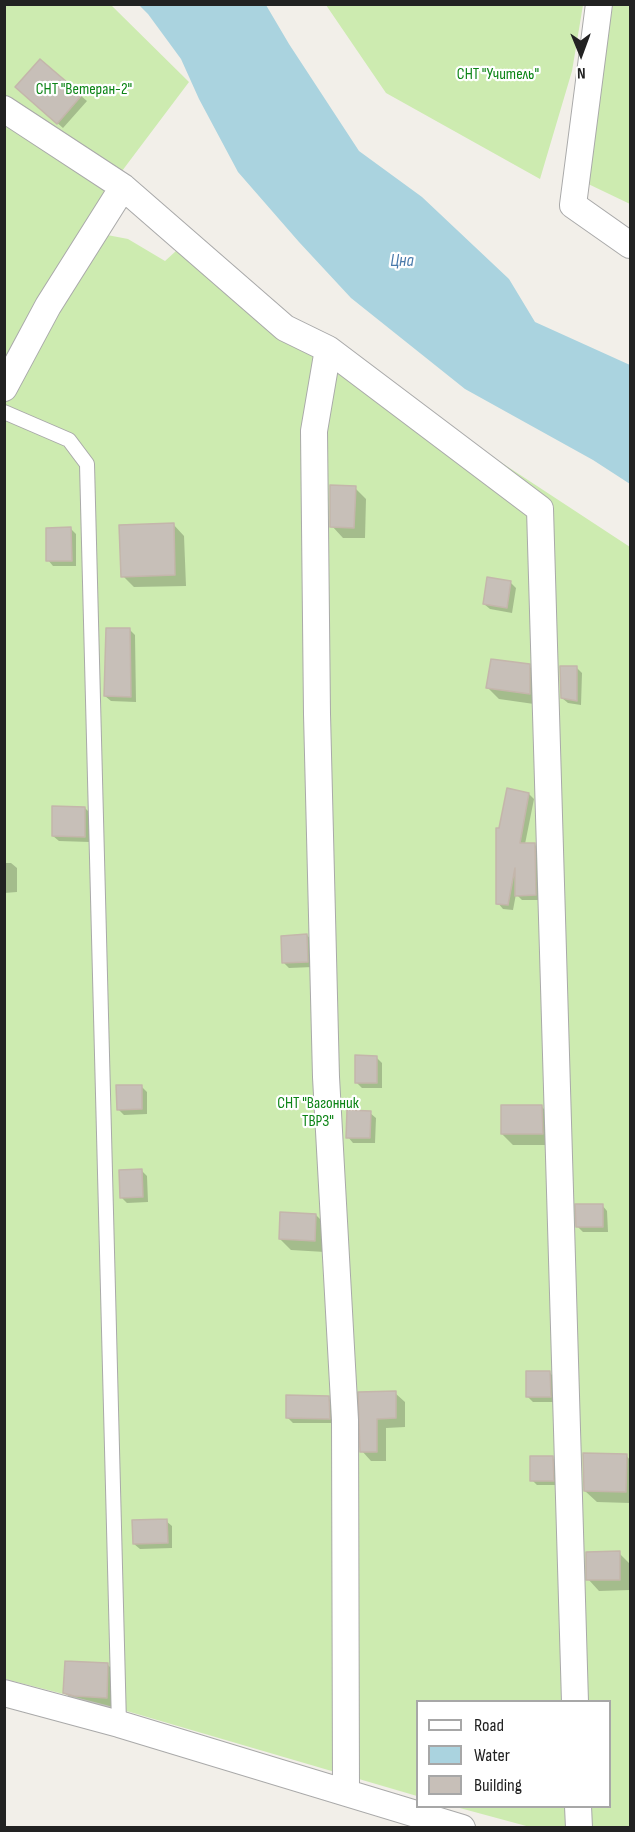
<!DOCTYPE html>
<html>
<head>
<meta charset="utf-8">
<style>
	body { margin:0 }
	#map { position:relative; width:635px; height:1832px; overflow:hidden; background:#f2efe9; font-family:"Sofia Sans Condensed",sans-serif }
	canvas { display:block }
	.frame { position:absolute; inset:0; border:6px solid #222; pointer-events:none }
	.legend { position:absolute; left:416px; top:1700px; width:195px; height:108px; box-sizing:border-box; background:#fff; border:2px solid #a7a7a7; margin:0; padding:8px 10px; list-style:none; font-size:18px; color:#222 }
	.legend li { display:flex; align-items:center; gap:12px; height:30px }
	.legend b { width:30px; border:2px solid #a7a7a7 }
	.north { position:absolute; left:551px; top:24px; width:60px; height:60px; -webkit-text-stroke:4px #fff; paint-order:stroke; rotate:179deg; font-size:16px; font-weight:700; line-height:24px; text-align:center; color:#222 }
	.north::after { content:''; display:block; margin:auto; width:21px; height:27px; background:#222; clip-path:polygon(50% 0,100% 100%,50% 72%,0 100%) }
</style>
</head>
<body>
<div id="map">
<canvas width="635" height="1832"></canvas>
<div class="frame"></div>
<ul class="legend">
<li><b style="height:8px;background:#fff"></b>Road</li>
<li><b style="height:16px;background:#aad3df"></b>Water</li>
<li><b style="height:16px;background:#c7bfb8"></b>Building</li>
</ul>
<div class="north">N</div>
</div>
<script>
const c = document.querySelector('canvas').getContext('2d');
c.lineJoin = 'round';
function fill(path, color) { c.fillStyle = color; c.fill(path, 'evenodd'); }
const toPath = rows => new Path2D(rows.map(r => 'M' + r).join(''));
function stroke(path, color, width, dash) { c.strokeStyle = color; c.lineWidth = width; c.lineCap = dash ? 'butt' : 'round'; c.setLineDash(dash || []); c.stroke(path); }
function label(font, color, halo, rows, align = 'center') {
  c.font = font + ' "Sofia Sans Condensed",sans-serif'; c.lineWidth = 4.5; c.setLineDash([]); c.textBaseline = 'middle'; c.strokeStyle = halo; c.fillStyle = color; for (const [text, x, y, turn = 0] of rows) {
    c.save(); c.translate(x, y); c.rotate((+turn || 0) * Math.PI / 180); c.textAlign = isNaN(turn) ? turn : align; if (halo) c.strokeText(text, 0, 0); c.fillText(text, 0, 0); c.restore();
  }
}
fill(toPath([
	[4,5,111,5,189,82,122,171,81,230,128,239,165,261,176,251,246,295,630,547,630,1827,530,1827,456,1807,610,1806,610,1702,418,1702,417,1796,106,1705,5,1679],
	[326,5,583,5,572,71,540,179,386,93],
	[613,5,630,5,630,204,582,181]
]), '#cdebb0');
fill(toPath([
	[139,5,266,5,289,44,359,151,422,197,509,279,535,322,630,365,630,484,593,460,465,389,351,298,299,242,238,172,199,99,181,59,148,14]
]), '#aad3df');
fill(toPath([
	[40,61,87,101,63,128,22,92],
	[355,488,366,499,365,538,343,538,332,526],
	[173,524,184,536,186,586,134,587,123,576],
	[71,529,76,534,76,566,53,566,48,560],
	[510,582,516,588,512,613,490,609,484,604],
	[129,629,135,635,136,702,111,701,105,696],
	[529,666,540,677,541,705,499,699,488,688],
	[576,667,582,673,581,705,568,703,562,698],
	[529,794,534,799,525,844,534,844,540,850,541,900,522,900,516,894,513,910,503,909,498,903],
	[85,808,90,813,90,842,59,841,53,836],
	[4,863,11,863,17,868,17,892,4,893],
	[307,935,312,941,313,967,289,968,284,963],
	[376,1057,382,1063,382,1088,362,1088,356,1082],
	[141,1086,147,1092,147,1114,124,1115,118,1109],
	[542,1107,553,1118,554,1145,513,1145,502,1134],
	[370,1113,376,1118,375,1143,353,1143,348,1137],
	[141,1170,147,1176,148,1202,127,1203,122,1198],
	[602,1205,607,1211,608,1232,583,1232,578,1227],
	[316,1215,327,1226,325,1252,291,1250,280,1239],
	[550,1373,555,1378,556,1402,533,1402,527,1396],
	[360,1393,395,1393,405,1402,405,1427,386,1428,386,1461,371,1461,362,1451],
	[328,1398,333,1403,335,1423,293,1423,287,1417],
	[626,1455,630,1460,630,1503,597,1502,585,1491],
	[552,1458,558,1463,558,1485,537,1485,532,1480],
	[166,1521,172,1526,172,1548,140,1549,134,1544],
	[619,1553,630,1564,630,1590,599,1591,588,1579],
	[108,1665,119,1676,118,1709,86,1707,76,1704,65,1693]
]), '#0003');
const building = toPath([
	[40,59,82,95,57,124,15,87,40,59],
	[330,485,356,486,354,528,330,527,330,485],
	[174,523,175,575,121,577,119,525,174,523],
	[71,527,72,561,46,561,46,528,71,527],
	[487,577,511,581,507,608,483,604,487,577],
	[106,628,130,628,131,697,104,696,106,628],
	[491,659,530,664,530,694,486,688,491,659],
	[560,666,577,666,577,701,561,698,560,666],
	[507,788,529,793,520,843,535,843,536,895,515,896,515,868,508,905,496,904,496,828,499,828,507,788],
	[52,806,85,807,85,837,52,836,52,806],
	[307,934,308,962,282,963,281,936,307,934],
	[355,1055,377,1056,377,1083,355,1083,355,1055],
	[116,1085,142,1085,142,1109,117,1110,116,1085],
	[501,1105,542,1105,543,1134,501,1134,501,1105],
	[347,1110,371,1111,370,1138,346,1138,347,1110],
	[142,1169,143,1197,120,1198,119,1170,142,1169],
	[575,1204,603,1204,603,1227,576,1227,575,1204],
	[280,1212,316,1214,315,1241,279,1239,280,1212],
	[526,1371,550,1371,551,1397,526,1397,526,1371],
	[396,1391,396,1418,377,1419,377,1452,360,1452,358,1392,396,1391],
	[286,1395,329,1396,330,1419,286,1418,286,1395],
	[583,1453,627,1454,626,1492,584,1491,583,1453],
	[530,1456,553,1456,554,1481,530,1481,530,1456],
	[167,1519,168,1543,133,1544,132,1520,167,1519],
	[620,1551,620,1580,586,1580,586,1552,620,1551],
	[65,1661,108,1663,107,1698,74,1696,63,1693,65,1661]
]);
fill(building, '#c7bfb8');
stroke(building, '#c4b6ab', 1.5);
const lane = toPath([
	[4,412,69,440,87,464,119,1724]
]);
const street = toPath([
	[599,4,573,205,630,245],
	[4,109,123,187,285,328,328,349,314,431,317,714,326,1077,345,1420,346,1792],
	[328,349,540,509,575,1702],
	[4,388,48,306,123,187],
	[4,1693,119,1724,462,1828],
	[578,1806,579,1828]
]);
stroke(lane, '#a9a9a9', 16);
stroke(street, '#a9a9a9', 28);
stroke(lane, '#fff', 14);
stroke(street, '#fff', 26);
label('16px', '#0c8416', '#fff', [
	["СНТ \"Учитель\"",498,75],
	["СНТ \"Ветеран-2\"",84,90],
	["СНТ \"Вагонник",318,1104],
	["ТВРЗ\"",318,1122]
]);
label('italic 18px', '#4a7aab', '#fff', [
	["Цна",402,261]
]);
</script>
</body>
</html>
